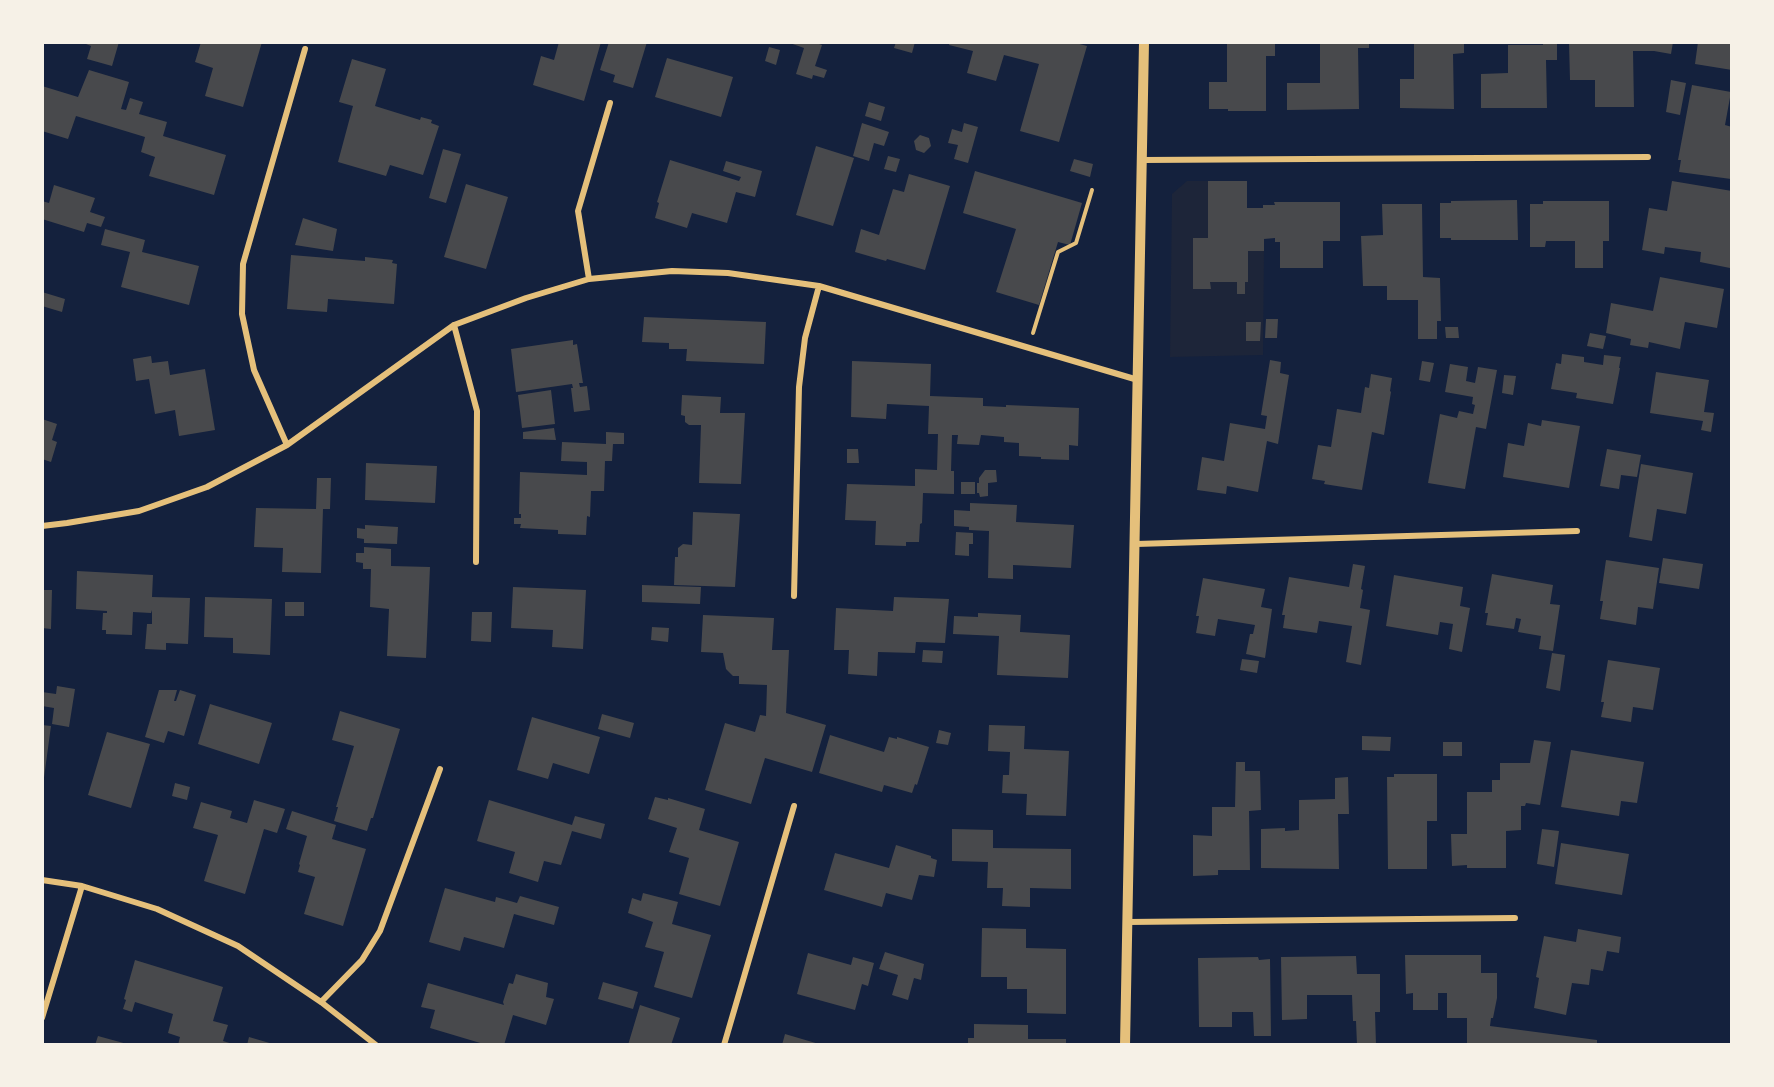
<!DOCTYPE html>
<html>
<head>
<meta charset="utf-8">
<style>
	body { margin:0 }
	#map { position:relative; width:1774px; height:1087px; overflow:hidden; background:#14213d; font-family:Signika,sans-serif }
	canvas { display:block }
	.frame { position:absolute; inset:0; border:44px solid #f6f1e7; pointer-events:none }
</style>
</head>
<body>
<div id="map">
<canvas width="1774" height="1087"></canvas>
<div class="frame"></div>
</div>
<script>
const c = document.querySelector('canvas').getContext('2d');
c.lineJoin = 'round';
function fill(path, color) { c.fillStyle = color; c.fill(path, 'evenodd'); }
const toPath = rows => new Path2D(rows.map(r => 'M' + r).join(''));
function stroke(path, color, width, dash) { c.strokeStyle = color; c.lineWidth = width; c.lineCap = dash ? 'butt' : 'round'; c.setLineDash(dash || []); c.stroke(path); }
fill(toPath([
	[1187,181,1208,181,1208,238,1193,238,1193,289,1210,289,1210,282,1237,282,1237,294,1245,294,1245,282,1248,281,1248,251,1264,251,1263,355,1170,357,1172,194]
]), '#1d2539');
fill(toPath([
	[81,42,119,42,112,66,87,59,91,46],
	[201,42,262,42,243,107,205,96,213,68,195,62],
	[559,42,601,42,584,101,533,85,541,56,554,60],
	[609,42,647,42,633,88,613,82,615,75,600,70],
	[787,42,813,42,822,45,815,66,827,70,824,78,813,75,812,79,796,74,804,48],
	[896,42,915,42,912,53,894,48],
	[950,42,1072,42,1087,46,1059,142,1020,131,1039,64,1004,55,996,81,967,73,973,51,949,45],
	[1227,42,1275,42,1275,56,1266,56,1266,111,1228,111,1228,109,1209,109,1209,82,1227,82],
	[1320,42,1369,42,1369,48,1358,48,1359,109,1287,110,1287,83,1320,83],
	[1414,42,1464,42,1464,53,1453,54,1454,109,1400,108,1400,79,1414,79],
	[1543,42,1557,42,1557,60,1546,60,1547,108,1481,108,1481,74,1508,73,1508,45,1543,45],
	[1569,42,1673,42,1671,54,1654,51,1633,51,1634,107,1595,107,1595,80,1570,80],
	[1698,42,1732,42,1732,70,1695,64],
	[769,47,780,50,776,65,765,61],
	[667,58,733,77,721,117,655,97],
	[352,59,386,69,375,106,420,120,421,117,432,120,431,123,439,126,423,175,390,165,386,176,338,162,353,106,339,102],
	[89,70,129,82,121,109,126,110,130,98,143,102,139,114,167,122,163,136,226,155,214,195,149,176,155,157,141,152,145,137,76,116,68,139,42,131,42,86,78,97],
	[1671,80,1686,83,1680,115,1666,112],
	[1692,85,1731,92,1725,125,1732,127,1731,179,1679,172,1681,160,1678,160],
	[869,102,885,107,881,121,865,116],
	[862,123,889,132,884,146,874,143,869,161,853,156],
	[964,123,978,127,968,163,954,159,958,145,948,143,952,129,962,132],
	[920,135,929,138,931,146,924,153,916,150,914,141],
	[816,146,854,158,833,226,796,215],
	[443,149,461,154,446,203,429,198],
	[888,156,900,159,896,172,884,169],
	[1074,159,1093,164,1090,177,1070,171],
	[670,160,739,181,741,177,723,171,726,161,762,171,755,197,736,192,727,223,692,213,687,228,655,218,659,203,657,202],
	[975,171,1082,203,1070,245,1058,242,1039,305,996,292,1016,229,963,213],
	[909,174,950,186,925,270,887,259,886,261,855,252,861,229,879,235,893,189,904,192],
	[1208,181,1247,181,1247,208,1263,208,1263,205,1275,205,1274,202,1340,202,1340,241,1323,241,1323,268,1280,268,1280,242,1275,242,1275,238,1264,239,1264,251,1248,251,1248,282,1245,282,1245,294,1237,294,1237,282,1210,282,1211,289,1193,289,1193,238,1208,238],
	[1672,181,1732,191,1732,256,1730,268,1700,262,1701,252,1665,247,1664,254,1642,250,1649,208,1667,211],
	[466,184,508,197,486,269,444,257],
	[54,185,95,198,90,212,105,217,101,227,87,223,84,232,42,219,42,201,49,203],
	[1517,200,1518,240,1451,240,1451,238,1440,238,1440,203,1451,203,1451,201],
	[1543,201,1609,201,1609,241,1603,241,1603,268,1575,268,1575,241,1546,241,1545,247,1530,247,1530,204,1543,204],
	[1382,204,1422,204,1423,277,1440,278,1441,321,1437,321,1437,339,1418,339,1418,300,1387,300,1387,286,1363,286,1361,236,1383,235],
	[303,218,337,229,333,251,295,245],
	[105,229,145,240,142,252,199,266,189,305,121,287,130,252,101,245],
	[291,255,365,261,365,257,393,260,392,263,397,264,394,304,328,299,327,312,287,309],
	[1660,277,1724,289,1717,328,1685,322,1680,349,1649,342,1648,348,1630,345,1631,339,1606,333,1611,303,1653,311],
	[42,292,65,299,62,312,42,306],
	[644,317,766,322,764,364,686,361,687,349,669,349,669,343,642,342],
	[1266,319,1278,319,1277,338,1265,338],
	[1246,322,1261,322,1260,341,1246,341],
	[1445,327,1458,327,1459,338,1446,338],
	[1590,333,1606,336,1603,349,1587,346],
	[573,340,573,345,577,344,583,383,579,383,580,387,587,386,590,410,574,412,571,388,573,388,572,384,516,392,511,349],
	[1562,354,1584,357,1584,362,1603,365,1604,355,1621,357,1619,368,1620,368,1613,404,1576,398,1577,393,1551,389,1556,363,1561,364],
	[151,356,152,363,168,361,170,375,205,369,215,430,179,436,175,410,155,414,149,379,136,381,133,359],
	[1270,360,1281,362,1280,373,1289,375,1278,444,1267,441,1258,492,1227,486,1226,494,1197,490,1202,457,1224,461,1230,423,1265,429,1267,416,1261,415],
	[852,361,931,364,930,396,983,398,983,406,1006,407,1006,405,1079,408,1078,446,1069,445,1069,460,1041,459,1041,457,1019,456,1019,443,1004,442,1004,437,981,435,979,445,957,444,958,435,952,435,951,471,954,471,954,494,923,493,922,523,920,524,919,542,906,542,906,546,875,545,876,521,845,520,847,484,915,486,915,469,937,470,938,434,928,434,929,406,887,404,886,419,851,417],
	[1422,361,1434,363,1430,382,1419,380],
	[1450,364,1468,367,1466,381,1475,383,1478,367,1497,370,1486,429,1476,427,1465,489,1428,483,1440,414,1457,418,1459,411,1473,414,1475,405,1472,404,1473,397,1445,392],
	[1656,372,1709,380,1704,412,1714,413,1711,432,1701,430,1703,421,1650,413],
	[1371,374,1392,378,1390,391,1391,392,1384,435,1372,432,1362,490,1324,484,1325,481,1312,479,1318,445,1331,447,1337,409,1361,413,1365,387,1369,388],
	[1504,375,1516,376,1513,395,1502,393],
	[551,390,555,424,522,428,518,395],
	[682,395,721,397,720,413,745,413,741,484,699,483,701,425,689,425,685,422,685,416,681,415],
	[42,419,57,424,52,440,57,442,51,462,42,459],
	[1542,420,1580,426,1569,488,1503,477,1508,443,1524,446,1528,423,1541,426],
	[554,428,556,440,523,439,523,432],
	[606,432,624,433,624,444,613,444,612,461,605,461,604,491,591,491,590,517,587,516,586,535,558,534,558,530,520,528,521,524,514,524,514,518,521,518,521,514,519,514,520,472,587,475,587,462,561,461,562,442,606,444],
	[847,449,858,449,859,463,847,463],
	[1607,449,1641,455,1637,477,1621,475,1619,489,1600,486],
	[366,463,437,466,435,503,365,500],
	[1641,464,1693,473,1686,514,1657,509,1652,541,1629,537],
	[985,470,996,470,997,482,988,483,988,496,980,497,979,493,977,493,977,483,979,483,979,478],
	[317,478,331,478,330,509,323,509,321,573,282,572,283,548,254,547,256,508,316,509],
	[961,482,975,482,975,494,961,494],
	[970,503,1017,505,1016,522,1074,525,1071,568,1013,565,1013,579,988,578,989,531,969,530,969,527,954,526,954,510,970,511],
	[693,512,740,514,735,587,674,585,675,557,678,557,678,548,683,544,692,545],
	[365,525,398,527,397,544,364,543,364,539,357,538,357,528,365,529],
	[956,532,973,533,973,544,969,544,969,556,955,555],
	[364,547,391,549,391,566,430,567,426,658,387,656,389,609,370,607,371,569,363,569,363,563,356,562,356,553,364,553],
	[1663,558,1703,564,1699,589,1659,583],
	[1606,560,1659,568,1653,609,1638,607,1636,625,1600,619,1603,601,1600,601],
	[1353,564,1365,566,1361,589,1363,590,1360,608,1370,610,1361,665,1346,662,1352,626,1319,621,1317,633,1283,628,1285,615,1282,615,1289,577,1349,587],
	[77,571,153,575,152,597,190,598,188,644,166,643,166,650,145,649,147,624,152,624,152,610,151,613,133,612,132,635,106,634,106,630,102,630,103,613,107,613,107,611,76,609],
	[1492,574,1553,585,1550,604,1560,605,1553,651,1539,649,1541,636,1518,632,1521,619,1516,618,1514,629,1486,625,1488,613,1485,613],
	[1394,575,1463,587,1460,606,1470,608,1462,652,1449,649,1453,624,1440,622,1438,635,1386,626],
	[1203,578,1265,589,1261,607,1272,609,1265,658,1246,654,1250,634,1253,634,1255,625,1218,619,1215,636,1196,633,1199,616,1196,616],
	[642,585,701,587,700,604,642,602],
	[513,587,586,590,583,649,552,647,553,630,511,628],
	[42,590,52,590,51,629,42,628],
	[205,597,272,599,270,655,233,653,233,638,204,637],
	[894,597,949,599,945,643,916,642,915,653,878,652,877,676,848,674,849,650,834,650,836,608,893,611],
	[285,602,304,602,304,616,285,616],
	[472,612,492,612,491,642,471,641],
	[978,613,1021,615,1020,632,1070,635,1068,678,997,675,999,636,953,634,954,616,978,617],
	[703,615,774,618,772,650,789,650,786,713,826,725,812,772,765,758,751,804,705,790,725,723,755,732,760,715,766,716,767,685,739,684,739,676,733,676,726,669,723,653,701,652],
	[652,627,669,628,668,642,651,640],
	[923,650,943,651,942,663,922,662],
	[1552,653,1565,655,1560,691,1546,688],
	[1242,659,1259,661,1257,673,1240,670],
	[1608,660,1660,668,1653,710,1633,707,1631,722,1601,717,1604,702,1601,702],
	[57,686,75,689,69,727,52,724,54,708,42,706,42,692,56,694],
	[159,690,177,690,174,701,176,701,180,690,196,695,184,736,168,731,164,743,145,737],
	[210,704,272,723,259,764,198,744],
	[340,711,400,729,373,818,371,818,367,831,334,821,338,807,336,807,354,746,332,740],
	[602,714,634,723,630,738,598,729],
	[532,717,600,737,589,774,553,763,548,779,517,770],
	[42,725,51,726,43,785,42,785],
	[989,725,1025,726,1024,749,1069,751,1066,816,1026,815,1027,794,1002,793,1003,775,1009,775,1010,752,988,751],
	[939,730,951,733,948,745,936,743],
	[107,732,150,744,131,808,88,795],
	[830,735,884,752,889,737,897,739,897,737,929,747,917,785,915,784,912,793,884,785,882,792,819,773],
	[1362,736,1391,737,1390,751,1362,750],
	[1534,740,1551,742,1540,805,1526,803,1525,806,1521,806,1521,830,1506,831,1506,868,1467,868,1467,865,1452,866,1451,834,1467,834,1467,792,1492,792,1492,780,1500,780,1500,763,1530,763],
	[1443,742,1462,742,1462,756,1443,756],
	[1571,750,1644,762,1637,803,1621,801,1619,816,1561,807],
	[1236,762,1245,762,1245,771,1260,771,1261,810,1249,811,1250,870,1218,870,1218,875,1193,876,1193,835,1212,836,1212,807,1235,807],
	[1394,774,1437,774,1437,821,1427,821,1427,869,1388,869,1387,777,1394,777],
	[1348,777,1349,814,1338,814,1339,869,1261,868,1261,829,1285,828,1285,831,1299,830,1299,800,1335,799,1335,778],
	[175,783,190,787,187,800,172,796],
	[655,797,668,800,668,798,705,809,699,830,739,842,720,906,679,894,689,858,669,852,677,828,648,819],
	[254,800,285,809,277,833,264,829,245,894,204,881,218,835,193,828,201,802,232,811,230,818,247,823],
	[489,800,572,825,575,816,605,824,601,839,572,831,561,865,544,861,538,882,509,873,515,852,477,841],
	[292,811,336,825,332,839,366,849,343,926,304,914,315,877,298,872,300,865,299,864,307,836,286,829],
	[952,829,993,830,993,848,1071,849,1071,889,1030,888,1030,907,1002,906,1003,888,987,888,988,862,952,861],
	[1542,829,1559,831,1554,867,1537,864],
	[1561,843,1629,854,1622,895,1555,884],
	[896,845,931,856,931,858,937,860,934,877,919,875,912,900,886,893,882,907,824,890,835,853,889,868],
	[445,888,495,902,496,897,517,903,520,896,559,907,554,925,514,914,504,948,464,937,460,951,429,942],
	[643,893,678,902,672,924,711,935,692,998,654,987,664,952,645,947,653,922,628,913,632,898,641,901],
	[982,928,1026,929,1026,948,1066,949,1066,1014,1027,1013,1027,989,1007,989,1007,977,981,977],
	[1578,929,1621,937,1619,953,1607,951,1603,971,1591,969,1589,985,1572,983,1566,1015,1534,1008,1539,978,1536,977,1544,936,1576,942],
	[885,952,924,964,921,980,914,978,908,1000,892,995,898,975,879,969],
	[808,953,851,965,853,957,874,963,868,986,862,984,855,1010,797,994],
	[1405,955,1481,955,1481,973,1497,973,1497,998,1493,1018,1491,1018,1490,1026,1597,1040,1597,1045,1467,1045,1467,1018,1447,1018,1447,993,1438,993,1438,1010,1413,1010,1413,993,1406,994],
	[1356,956,1357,974,1380,974,1380,1012,1375,1012,1376,1045,1357,1045,1356,1021,1353,1021,1352,995,1307,995,1307,1019,1282,1020,1281,957],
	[1258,957,1259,960,1270,959,1271,1036,1254,1036,1253,1012,1232,1012,1232,1027,1199,1027,1198,958],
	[135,960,223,987,213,1021,228,1025,223,1041,236,1045,178,1045,180,1037,168,1033,173,1014,135,1002,132,1012,123,1009,126,1000,124,999],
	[516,974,548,983,546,997,554,999,546,1025,513,1015,504,1045,487,1045,430,1028,435,1010,421,1007,428,983,504,1005,503,1002,509,983,513,984],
	[603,982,638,992,633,1009,598,999],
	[640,1005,680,1018,671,1045,628,1045],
	[974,1024,1028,1025,1028,1039,1066,1039,1066,1045,968,1045,968,1038,974,1038],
	[785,1034,819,1044,819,1045,782,1045],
	[98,1036,127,1044,127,1045,95,1045],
	[249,1037,273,1044,273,1045,247,1045]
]), '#48494c');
stroke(toPath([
	[1033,333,1058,252,1076,243,1092,190]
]), '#e5c07b', 4);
stroke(toPath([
	[1143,160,1648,157],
	[589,279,578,211,610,103],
	[454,325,477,411,476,562],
	[287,445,254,370,242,314,243,264,305,49],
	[42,526,67,523,139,511,207,487,287,445,454,325,526,298,589,279,672,271,728,273,819,286,1138,380],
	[1136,544,1577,531],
	[794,596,799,387,805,338,819,286],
	[42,880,82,886,157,909,238,946,321,1002,376,1045],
	[1128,922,1515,918],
	[321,1002,362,960,380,931,440,769],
	[42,1018,82,886],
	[724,1045,794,806]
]), '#e5c07b', 6);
stroke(toPath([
	[1125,1045,1144,42]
]), '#e5c07b', 10);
</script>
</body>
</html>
